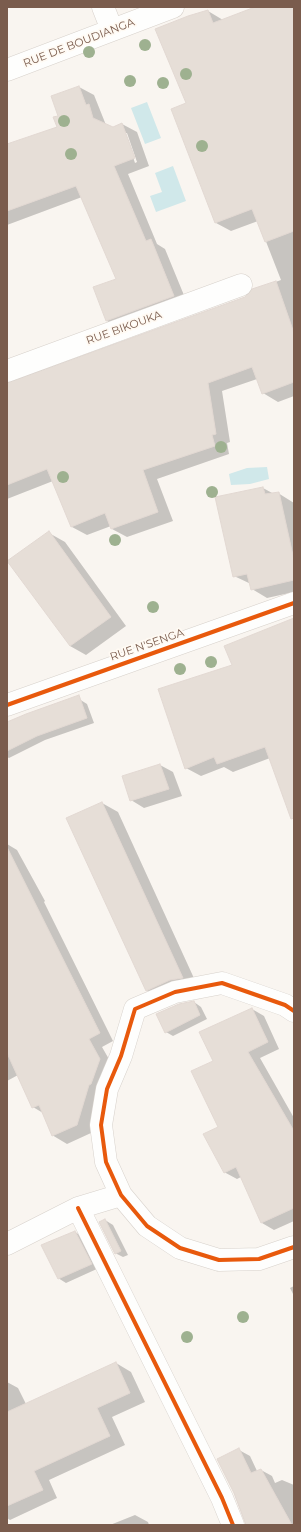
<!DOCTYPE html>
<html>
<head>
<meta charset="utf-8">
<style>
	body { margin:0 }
	#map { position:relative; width:301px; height:1532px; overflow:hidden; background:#f9f5f0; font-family:Montserrat,sans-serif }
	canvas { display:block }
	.frame { position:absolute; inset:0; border:8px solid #7a5c4d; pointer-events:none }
</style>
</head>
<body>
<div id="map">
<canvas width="301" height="1532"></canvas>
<div class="frame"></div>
</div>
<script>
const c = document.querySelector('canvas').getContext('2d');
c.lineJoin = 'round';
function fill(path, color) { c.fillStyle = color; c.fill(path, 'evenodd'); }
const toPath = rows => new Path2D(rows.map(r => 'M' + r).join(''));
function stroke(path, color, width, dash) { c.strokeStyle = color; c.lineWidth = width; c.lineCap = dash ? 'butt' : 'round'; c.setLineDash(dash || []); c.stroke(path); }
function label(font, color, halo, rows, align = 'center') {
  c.font = font + ' Montserrat,sans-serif'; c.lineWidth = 3.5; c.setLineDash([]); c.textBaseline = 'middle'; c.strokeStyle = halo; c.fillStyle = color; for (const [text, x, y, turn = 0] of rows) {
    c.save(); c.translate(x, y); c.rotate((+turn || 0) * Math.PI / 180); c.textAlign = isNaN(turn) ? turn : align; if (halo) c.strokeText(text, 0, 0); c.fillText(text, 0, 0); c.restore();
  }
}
fill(toPath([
	[147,102,161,138,145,144,131,108],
	[173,166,186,201,156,212,150,196,162,192,155,173],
	[267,467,269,479,250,484,231,485,229,474,247,468]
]), '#d0e8ea');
fill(toPath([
	[258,7,294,7,294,396,278,402,263,393,257,379,222,391,230,442,227,443,229,454,157,479,173,521,127,537,112,529,111,526,87,535,72,527,53,481,7,499,7,384,246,298,253,290,281,280,258,221,231,231,216,223,172,110,187,104,208,11,223,20],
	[79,87,94,95,106,125,113,128,122,124,137,132,149,166,128,174,157,244,165,249,188,305,121,329,107,321,118,279,82,197,7,225,7,145,58,127,60,116],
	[125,133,127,133,137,162,135,163],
	[263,488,274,494,278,493,294,503,294,592,267,598,252,589,251,584,234,576,216,498],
	[49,533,65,542,126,626,86,655,70,646],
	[294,619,294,813,270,758,233,772,224,767,201,776,186,768,233,665],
	[79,699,87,704,94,723,45,740,9,758,7,757,7,724],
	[160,765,173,772,182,796,144,808,131,800,124,777],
	[102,803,118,812,198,987,162,999,146,990],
	[7,844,17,850,45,901,44,902,113,1041,102,1047,114,1068,103,1093,91,1133,67,1144,52,1135,43,1113,33,1107,18,1075,7,1081],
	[194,1002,201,1007,207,1019,173,1036,166,1032],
	[252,1009,264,1016,279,1049,260,1058,294,1118,294,1221,274,1230,262,1223,241,1177,237,1179,224,1172,219,1127,214,1062],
	[105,1220,113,1225,128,1255,123,1257,115,1253],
	[75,1232,83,1237,99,1268,66,1283,58,1278],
	[294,1286,294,1296,290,1288],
	[116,1363,131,1372,145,1402,112,1417,125,1445,49,1480,57,1498,10,1520,7,1518,7,1382,18,1388,26,1404],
	[239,1450,250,1456,257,1471,261,1470,272,1476,275,1483,282,1480,294,1485,294,1525,246,1525,234,1493],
	[135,1515,148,1522,149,1525,110,1525]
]), '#0003');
const building = toPath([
	[255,7,294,7,294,231,265,242,252,209,215,223,171,109,186,103,155,29,188,16,208,10,213,23,255,7],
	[79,86,86,105,89,104,93,118,113,127,122,123,135,158,114,166,146,241,151,239,174,296,106,321,93,287,116,279,76,186,7,211,7,144,57,127,53,117,58,116,51,96,79,86],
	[276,281,294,333,294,382,262,394,252,367,208,383,216,434,212,435,215,446,143,470,158,512,111,529,105,513,71,527,47,469,7,485,7,383,245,297,252,289,276,281],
	[263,487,265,494,279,492,294,560,294,580,251,590,247,574,233,577,215,497,263,487],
	[49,531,111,617,70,646,7,561,49,531],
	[294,618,294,818,291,819,265,747,217,764,214,757,185,769,158,689,232,665,224,646,294,618],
	[79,695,87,718,37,736,7,751,7,722,26,714,79,695],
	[160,764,169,789,130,801,122,776,160,764],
	[102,802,183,978,170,980,146,991,66,818,102,802],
	[7,847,100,1033,89,1039,100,1059,91,1084,89,1085,77,1125,52,1136,39,1105,32,1108,7,1053,7,847],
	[194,1001,200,1015,165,1033,156,1014,179,1004,194,1001],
	[252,1008,268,1042,248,1052,294,1131,294,1208,261,1223,236,1167,224,1173,203,1134,218,1127,191,1071,213,1061,199,1032,252,1008],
	[105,1219,121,1251,115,1254,99,1222,105,1219],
	[75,1231,92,1264,58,1279,41,1245,75,1231],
	[116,1362,130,1393,97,1408,110,1436,34,1471,43,1490,7,1506,7,1412,116,1362],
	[239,1448,251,1473,261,1469,292,1525,246,1525,234,1493,217,1459,239,1448]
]);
fill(building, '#e6ded7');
stroke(building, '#e2d8d2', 1);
const minor = toPath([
	[103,7,112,30],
	[7,70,173,7],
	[7,371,241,285],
	[7,705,294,603],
	[294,1011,285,1005,222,983,175,992,135,1009,121,1056,107,1089,101,1125,106,1162,121,1195,147,1226,180,1248,219,1260,259,1259,294,1247],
	[78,1208,222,1498,233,1525],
	[7,1244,78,1208,121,1195]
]);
stroke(minor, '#d7d1cb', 23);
stroke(minor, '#fefefd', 22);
stroke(toPath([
	[7,705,294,603],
	[294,1011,285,1005,222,983,175,992,135,1009,121,1056,107,1089,101,1125,106,1162,121,1195,147,1226,180,1248,219,1260,259,1259,294,1247],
	[78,1208,222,1498,233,1525]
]), '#e8590c', 4);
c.fillStyle = '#9eb190';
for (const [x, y] of [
	[145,45],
	[89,52],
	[186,74],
	[130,81],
	[163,83],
	[64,121],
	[202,146],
	[71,154],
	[221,447],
	[63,477],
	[212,492],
	[115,540],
	[153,607],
	[211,662],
	[180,669],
	[243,1317],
	[187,1337]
]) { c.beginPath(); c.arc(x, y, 6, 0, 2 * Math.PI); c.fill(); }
label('11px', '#7a5c4d', '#fffaf3', [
	["RUE DE BOUDIANGA",79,43,-21],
	["RUE BIKOUKA",124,328,-20],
	["RUE N'SENGA",147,645,-19]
]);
</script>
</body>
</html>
